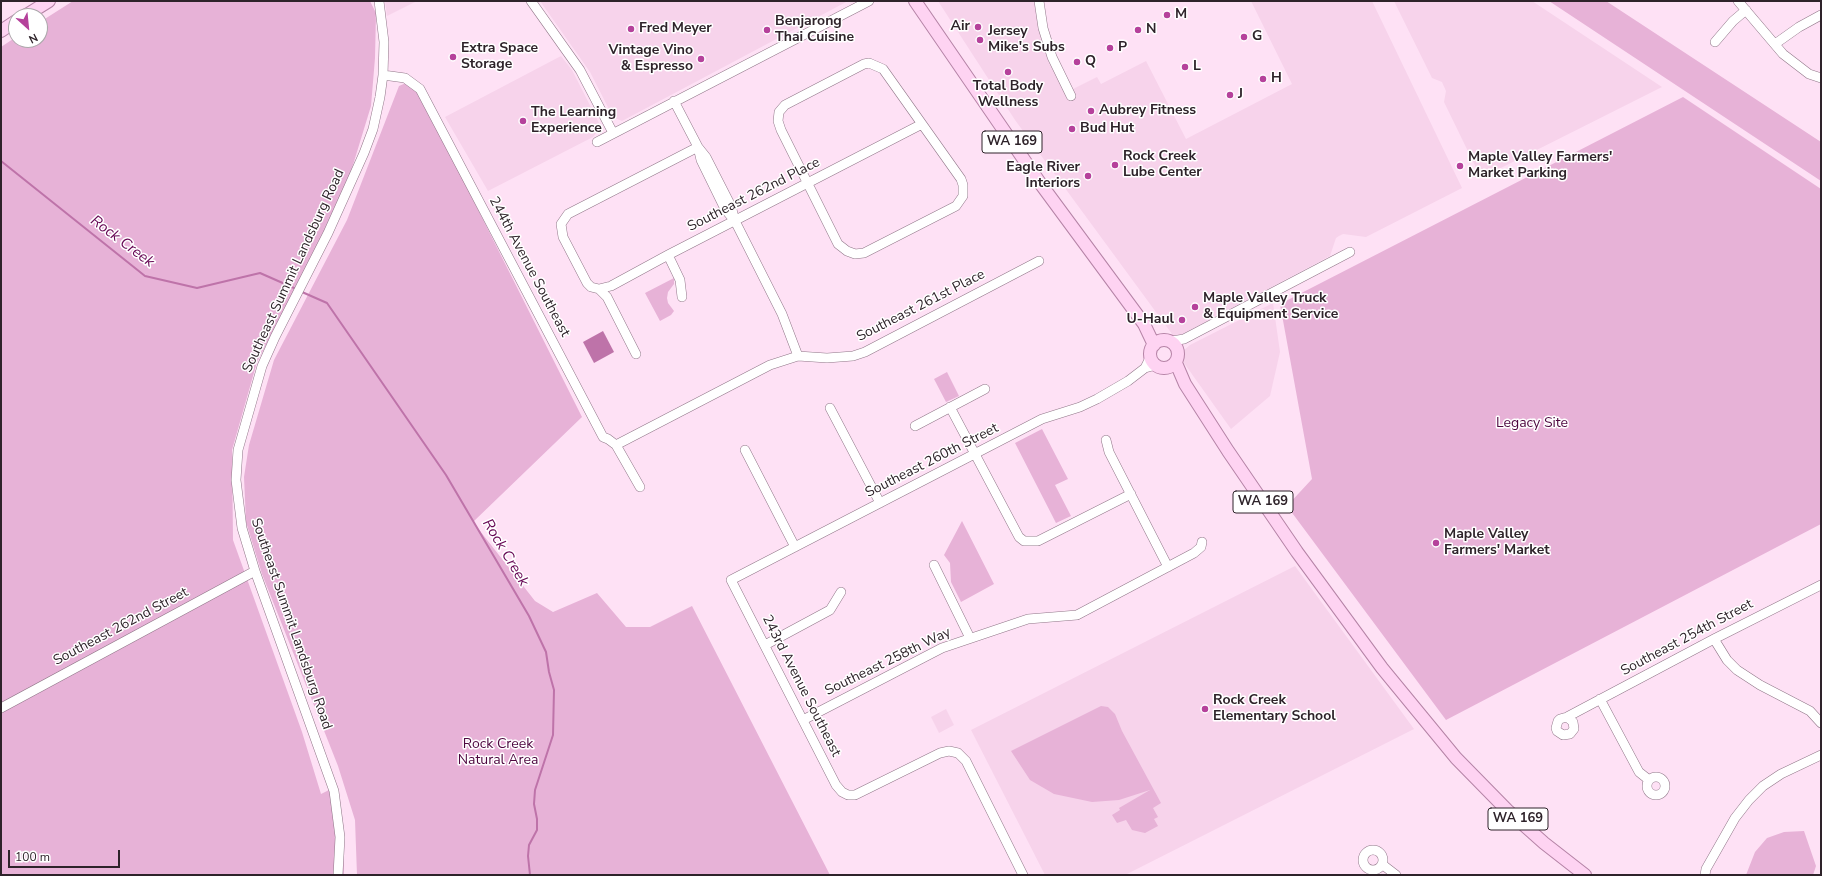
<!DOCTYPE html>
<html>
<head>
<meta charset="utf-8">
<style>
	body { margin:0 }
	#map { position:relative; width:1822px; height:876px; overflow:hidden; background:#fee1f5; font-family:"Nunito Sans",sans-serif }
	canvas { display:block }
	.frame { position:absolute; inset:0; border:2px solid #2e232a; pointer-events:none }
	.north { position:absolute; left:8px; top:8px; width:40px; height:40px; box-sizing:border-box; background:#fff; border:1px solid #aba7aa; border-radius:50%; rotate:153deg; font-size:11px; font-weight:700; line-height:16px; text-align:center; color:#2e232a }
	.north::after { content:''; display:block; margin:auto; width:14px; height:18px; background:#b5419b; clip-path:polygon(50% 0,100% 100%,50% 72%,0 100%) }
	.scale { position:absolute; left:8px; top:850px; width:112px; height:18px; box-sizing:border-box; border:2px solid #2e232a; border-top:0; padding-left:5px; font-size:12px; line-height:14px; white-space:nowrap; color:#2e232a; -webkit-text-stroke:3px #fff; paint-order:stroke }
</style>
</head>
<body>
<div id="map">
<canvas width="1822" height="876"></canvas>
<div class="frame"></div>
<div class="north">N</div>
<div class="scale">100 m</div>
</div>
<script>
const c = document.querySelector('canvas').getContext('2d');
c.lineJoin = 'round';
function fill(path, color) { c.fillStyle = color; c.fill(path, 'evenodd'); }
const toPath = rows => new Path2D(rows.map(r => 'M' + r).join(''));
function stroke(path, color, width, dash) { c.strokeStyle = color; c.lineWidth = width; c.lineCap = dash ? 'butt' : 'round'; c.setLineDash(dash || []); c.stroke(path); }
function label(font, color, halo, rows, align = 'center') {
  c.font = font + ' "Nunito Sans",sans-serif'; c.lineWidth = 3; c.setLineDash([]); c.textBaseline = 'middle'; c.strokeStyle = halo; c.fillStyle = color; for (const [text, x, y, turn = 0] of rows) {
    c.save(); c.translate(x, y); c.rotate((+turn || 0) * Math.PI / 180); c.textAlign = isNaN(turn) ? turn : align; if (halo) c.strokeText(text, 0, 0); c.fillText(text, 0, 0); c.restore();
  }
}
fill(toPath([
	[385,1,417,1,387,16],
	[540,1,848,1,622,121,613,117,590,72],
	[938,1,1035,1,1040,34,1048,60,1065,93,1097,77,1101,84,1146,61,1186,139,1292,84,1251,1,1372,1,1462,188,1366,237,1343,234,1339,236,1336,238,1330,256,1175,338,1015,120],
	[1394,1,1532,1,1662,87,1481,178,1444,102,1446,91,1442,82,1432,78],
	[561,56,572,70,600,125,599,129,593,137,488,191,445,117],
	[1273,303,1280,352,1270,396,1231,429,1184,363,1183,351,1190,345],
	[1295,566,1414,729,1125,875,1045,875,971,730],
	[946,709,954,725,939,733,931,717]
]), '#f7d3eb');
fill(toPath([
	[73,1,370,1,376,13,375,58,371,106,345,191,300,281,257,362,232,450,233,540,302,732,321,794,333,788,343,832,344,875,1,875,1,47,16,37,16,40,40,40,40,22],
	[1549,1,1606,1,1821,142,1821,181],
	[406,83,420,94,582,417,473,522,535,601,553,612,597,593,626,627,650,627,692,606,830,875,357,875,355,820,338,766,262,574,246,522,244,477,249,445,274,360,347,220,399,86],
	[1683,97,1821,189,1821,524,1446,720,1287,506,1312,479,1280,304],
	[674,278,674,284,668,292,667,298,668,303,674,311,671,315,660,321,645,293],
	[947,372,959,396,946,402,934,379],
	[1042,429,1068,479,1055,485,1071,516,1056,523,1015,443],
	[962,521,994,584,961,602,951,582,950,563,944,555],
	[1101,706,1108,707,1115,714,1122,731,1161,803,1153,808,1158,817,1154,819,1158,826,1145,833,1132,830,1126,820,1117,823,1112,815,1120,810,1119,808,1150,790,1119,800,1092,802,1054,794,1030,780,1011,751],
	[1804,831,1816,866,1813,875,1746,875,1755,852,1767,838,1784,832]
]), '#e7b2d7');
fill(toPath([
	[603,331,614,352,594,363,583,342]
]), '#be73a9');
stroke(toPath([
	[1,161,145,276,197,288,260,273,294,288],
	[302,292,327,303,446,475,529,616,546,652,549,672,554,690,553,735,535,790,534,804,537,819,537,830,529,845,528,856,530,875]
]), '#be73a9', 2);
const minor = toPath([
	[531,1,580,70,613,133],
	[1039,1,1043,28,1052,57,1071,96],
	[1738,1,1783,54,1809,74,1821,78],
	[1715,42,1733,21,1746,10],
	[1775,44,1799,27,1821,15],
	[869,63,883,69,961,179,963,185,963,196,956,206,864,253,855,254,847,251,838,244,781,130,778,121,779,112,785,105,864,64,869,63],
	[383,75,405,78,420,89,603,437,608,439,616,445,640,487],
	[674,101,698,147,568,214,561,224,563,237,587,283,591,287,599,289,611,286,668,255,922,124],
	[597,142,869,1],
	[735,221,731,206,706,157,698,147,701,160,725,209,735,221,782,314,798,356],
	[668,255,680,280,682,297],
	[599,289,607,297,636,354],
	[1172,341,1184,339,1350,252],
	[1145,368,1151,356],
	[950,407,1019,537,1024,541,1038,541,1131,494],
	[830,408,880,503],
	[915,426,985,389],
	[1106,440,1109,452,1168,567],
	[616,445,770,365,798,356,827,358,853,356,865,352,1039,261],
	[745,450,795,547],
	[934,565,970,638],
	[1714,639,1727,660,1737,670,1760,685,1810,711,1821,723],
	[765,645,830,610,841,592],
	[1600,699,1639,772,1649,780],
	[1,708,255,571],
	[1567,717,1573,722,1574,729,1570,734,1563,735,1557,731,1556,728,1558,721,1560,719,1567,717,1714,639,1821,585],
	[803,720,942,648,1028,619,1077,615,1194,553,1201,547,1202,542],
	'1647 786a9 9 0 1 1 18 0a9 9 0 1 1-18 0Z',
	'1363 860a10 10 0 1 1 20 0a10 10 0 1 1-20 0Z',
	[1383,865,1396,875],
	[338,875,340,837,334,791,255,571,242,528,236,480,238,450,262,366,275,337,328,233,364,153,373,129,380,97,383,75,384,42,379,1],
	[1023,875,966,761,958,753,949,751,940,753,855,795,848,795,842,792,836,785,731,580,1042,419,1080,407,1097,399,1128,381,1145,368,1156,365],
	[1705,875,1706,869,1735,818,1749,800,1763,786,1781,774,1821,755]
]);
const major = toPath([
	[915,1,1040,183,1144,324,1154,345],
	[25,16,49,1],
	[1,31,16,21],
	'1150 354a14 14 0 1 1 28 0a14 14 0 1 1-28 0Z',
	[1176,363,1185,384,1228,451,1297,552,1382,668,1456,758,1507,810,1544,843,1585,875]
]);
stroke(minor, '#907688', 10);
stroke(major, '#b583a6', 14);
stroke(minor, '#fff', 9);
stroke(major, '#fed3f2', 12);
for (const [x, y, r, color] of [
	[1167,15,4,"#b5419b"],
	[978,27,4,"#b5419b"],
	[631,29,4,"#b5419b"],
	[767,30,4,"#b5419b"],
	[1138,30,4,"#b5419b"],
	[1244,37,4,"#b5419b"],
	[980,40,4,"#b5419b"],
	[1110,48,4,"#b5419b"],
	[453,57,4,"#b5419b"],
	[701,59,4,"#b5419b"],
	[1077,62,4,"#b5419b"],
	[1185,67,4,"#b5419b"],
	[1008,72,4,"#b5419b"],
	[1263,79,4,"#b5419b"],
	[1230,95,4,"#b5419b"],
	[1091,111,4,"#b5419b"],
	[523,121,4,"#b5419b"],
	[1072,129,4,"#b5419b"],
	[1115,165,4,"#b5419b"],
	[1460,166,4,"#b5419b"],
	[1088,176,4,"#b5419b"],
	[1195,307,4,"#b5419b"],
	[1182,320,4,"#b5419b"],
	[1436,543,4,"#b5419b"],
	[1205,709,4,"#b5419b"]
]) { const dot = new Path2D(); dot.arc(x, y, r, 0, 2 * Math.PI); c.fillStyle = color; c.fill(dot); stroke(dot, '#fff', 1.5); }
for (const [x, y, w] of [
	[1012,142,60],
	[1263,502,60],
	[1518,819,60]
]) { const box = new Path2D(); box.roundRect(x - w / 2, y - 11, w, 22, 3); c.fillStyle = '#fff'; c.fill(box); stroke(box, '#2e232a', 1); }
label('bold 13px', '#2e232a', null, [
	["WA 169",1012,142],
	["WA 169",1263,502],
	["WA 169",1518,819]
]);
label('bold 14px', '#2e232a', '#fff', [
	["M",1175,15],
	["Benjarong",775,22],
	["Thai Cuisine",775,38],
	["Air",970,27,"right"],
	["Fred Meyer",639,29],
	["N",1146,30],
	["Jersey",988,32],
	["Mike's Subs",988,48],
	["G",1252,37],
	["P",1118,48],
	["Extra Space",461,49],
	["Storage",461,65],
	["Vintage Vino",693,51,"right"],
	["& Espresso",693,67,"right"],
	["Q",1085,62],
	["L",1193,67],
	["H",1271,79],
	["Total Body",1008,87,"center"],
	["Wellness",1008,103,"center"],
	["J",1238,95],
	["Aubrey Fitness",1099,111],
	["The Learning",531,113],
	["Experience",531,129],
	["Bud Hut",1080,129],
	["Rock Creek",1123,157],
	["Lube Center",1123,173],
	["Maple Valley Farmers'",1468,158],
	["Market Parking",1468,174],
	["Eagle River",1080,168,"right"],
	["Interiors",1080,184,"right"],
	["Maple Valley Truck",1203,299],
	["& Equipment Service",1203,315],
	["U-Haul",1174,320,"right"],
	["Maple Valley",1444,535],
	["Farmers' Market",1444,551],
	["Rock Creek",1213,701],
	["Elementary School",1213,717]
], 'left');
label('14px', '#2e232a', '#fff', [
	["Southeast 262nd Place",754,195,-27],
	["244th Avenue Southeast",529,267,62],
	["Southeast Summit Landsburg Road",294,271,-65],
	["Southeast 261st Place",921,306,-27],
	["Southeast 260th Street",932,461,-27],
	["Southeast Summit Landsburg Road",291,624,71],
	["Southeast 262nd Street",121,627,-28],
	["Southeast 254th Street",1687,638,-28],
	["Southeast 258th Way",888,662,-26],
	["243rd Avenue Southeast",801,686,63]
]);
label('14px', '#4d063f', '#fff', [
	["Legacy Site",1532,424],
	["Rock Creek",498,745],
	["Natural Area",498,761]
]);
label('italic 15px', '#660654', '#fff', [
	["Rock Creek",122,242,37],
	["Rock Creek",505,553,59]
]);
</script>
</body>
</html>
